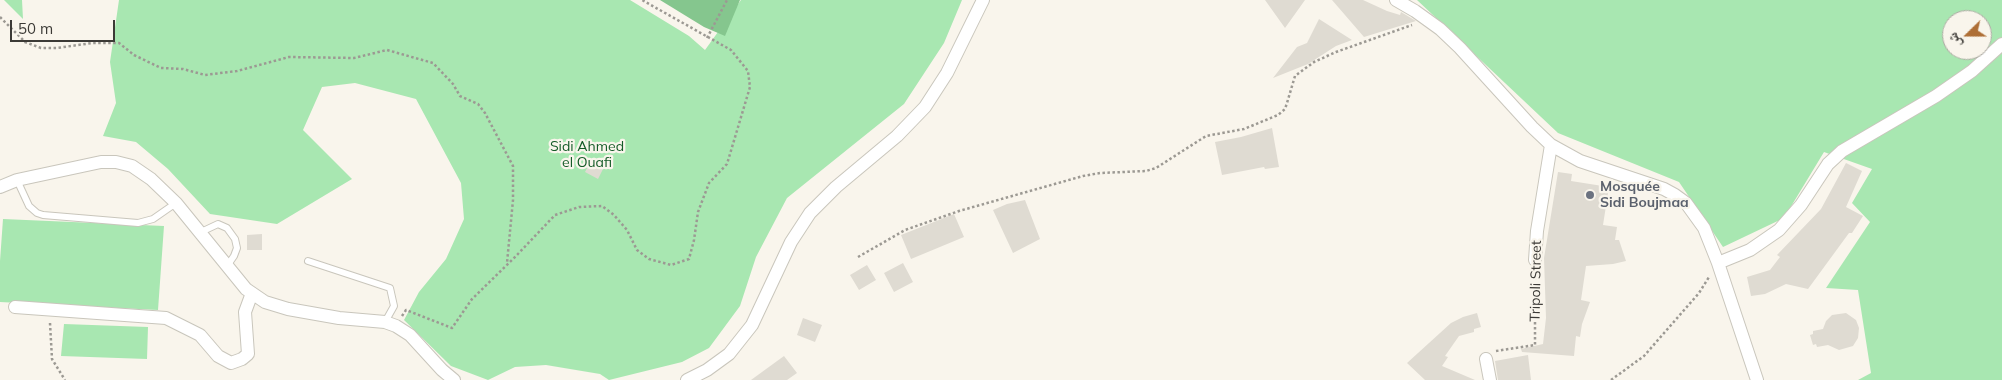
<!DOCTYPE html>
<html>
<head>
<meta charset="utf-8">
<style>
	body { margin:0 }
	#map { position:relative; width:2002px; height:380px; overflow:hidden; background:#f9f5ec; font-family:Mulish,"Noto Naskh Arabic",sans-serif }
	canvas { display:block }
	.north { position:absolute; left:1942px; top:10px; width:50px; height:50px; box-sizing:border-box; background:#f9f5ec; border:1px solid #adaaa3; border-radius:50%; rotate:248deg; font-size:14px; font-weight:700; line-height:20px; text-align:center; color:#3c3a36 }
	.north::after { content:''; display:block; margin:auto; width:18px; height:22px; background:#ae6f36; clip-path:polygon(50% 0,100% 100%,50% 72%,0 100%) }
	.scale { position:absolute; left:10px; top:20px; width:105px; height:22px; box-sizing:border-box; border:2px solid #3c3a36; border-top:0; padding-left:6px; font-size:15px; line-height:18px; white-space:nowrap; color:#3c3a36; -webkit-text-stroke:4px #f9f5ec; paint-order:stroke }
</style>
</head>
<body>
<div id="map">
<canvas width="2002" height="380"></canvas>
<div class="north">ش</div>
<div class="scale">50 m</div>
</div>
<script>
const c = document.querySelector('canvas').getContext('2d');
c.lineJoin = 'round';
function fill(path, color) { c.fillStyle = color; c.fill(path, 'evenodd'); }
const toPath = rows => new Path2D(rows.map(r => 'M' + r).join(''));
function stroke(path, color, width, dash) { c.strokeStyle = color; c.lineWidth = width; c.lineCap = dash ? 'butt' : 'round'; c.setLineDash(dash || []); c.stroke(path); }
function label(font, color, halo, rows, align = 'center') {
  c.font = font + ' Mulish,sans-serif'; c.lineWidth = 4.5; c.setLineDash([]); c.textBaseline = 'middle'; c.strokeStyle = halo; c.fillStyle = color; for (const [text, x, y, turn = 0] of rows) {
    c.save(); c.translate(x, y); c.rotate((+turn || 0) * Math.PI / 180); c.textAlign = isNaN(turn) ? turn : align; if (halo) c.strokeText(text, 0, 0); c.fillText(text, 0, 0); c.restore();
  }
}
fill(toPath([
	[4,0,22,0,23,19],
	[119,0,630,0,689,36,705,50,741,0,962,0,944,43,904,104,787,198,756,257,740,306,709,348,682,362,609,380,600,374,546,365,515,367,488,380,451,366,404,320,419,292,446,259,464,219,461,183,416,99,355,83,322,87,303,130,352,179,277,224,210,214,168,169,136,142,103,136,116,103,110,62],
	[1417,0,2002,0,2002,380,1858,380,1871,373,1858,290,1826,288,1870,222,1852,203,1872,169,1824,152,1784,218,1723,247,1679,182,1558,133],
	[1952,20,1982,20,1982,50,1952,50],
	[3,219,164,226,158,310,0,302,0,261],
	[64,324,148,327,147,359,61,356]
]), '#a8e7b1');
fill(toPath([
	[660,0,740,0,725,36,704,27]
]), '#85c68e');
fill(toPath([
	[1265,0,1305,0,1285,28],
	[1332,0,1363,0,1387,11,1400,15,1401,12,1416,21,1364,37],
	[1319,19,1352,40,1336,46,1308,64,1273,78,1297,47,1307,43],
	[1272,128,1279,167,1265,169,1264,167,1222,175,1215,142,1241,137],
	[590,162,603,169,598,179,585,172],
	[1846,163,1862,171,1846,207,1863,216,1852,233,1849,233,1808,289,1786,284,1765,294,1751,296,1747,277,1770,270,1780,257,1777,255,1821,209],
	[1558,172,1572,174,1571,181,1609,187,1603,225,1617,227,1615,240,1619,240,1626,261,1613,264,1586,266,1581,300,1590,302,1582,324,1580,337,1576,336,1574,356,1522,352,1521,349,1543,344,1546,318,1544,258],
	[1025,200,1040,239,1013,253,993,210,1007,204],
	[954,214,964,237,911,259,901,235],
	[262,234,262,250,247,250,247,235],
	[903,263,913,282,894,292,884,273],
	[867,265,876,280,859,290,850,275],
	[1477,313,1481,327,1474,329,1474,332,1459,336,1445,356,1448,357,1442,366,1475,380,1425,380,1407,363,1451,323,1463,317],
	[1846,313,1856,320,1859,328,1858,338,1853,346,1839,350,1828,345,1817,347,1816,344,1813,345,1810,335,1813,334,1813,331,1823,329,1826,321,1832,315],
	[803,318,822,325,815,342,797,335],
	[1528,355,1531,380,1498,380,1495,361],
	[784,356,797,373,787,380,751,380]
]), '#dfdbd2');
const service = toPath([
	[17,180,29,206,37,213,43,215,138,223,153,219,176,203],
	[201,232,218,224,227,228,235,239,237,248,234,256,227,266],
	[308,261,390,288,394,306,385,322]
]);
const minor = toPath([
	[1396,0,1415,11,1440,29,1460,48,1532,127,1551,145,1580,161,1664,189,1675,195,1686,203,1704,228,1718,263,1757,380],
	[0,187,17,180,101,162,116,162,132,166,151,179,176,203,246,289,265,302,288,309,339,318,385,322,396,326,410,335,442,370,454,380],
	[1535,260,1537,231,1551,145],
	[1718,263,1750,250,1779,230,1801,205,1828,164,1842,151,1936,96,1972,71,2002,44],
	[15,307,166,318,200,335,218,356,231,363,242,359,248,354,245,312,252,293],
	[1486,359,1490,380],
	[687,380,707,370,729,354,752,325,791,242,810,213,836,187,897,136,925,107,947,73,983,0]
]);
stroke(service, '#c9c6bc', 8);
stroke(minor, '#c9c6bc', 14);
stroke(toPath([
	[0,17,25,42,41,48,57,48,92,43,119,43,134,55,161,68,183,69,205,75,237,71,289,57,354,58,387,50,433,63,453,84,460,96,478,104,485,113,513,166,513,200,507,263],
	[707,38,727,0],
	[858,257,905,230,959,211,1083,176,1100,173,1146,171,1156,168,1206,136,1244,129,1278,115,1285,109,1287,103,1295,76,1314,62,1336,52,1412,25],
	[402,316,406,310,452,328,472,299,516,256,555,215,579,207,602,206,614,215,627,230,637,250,649,259,671,265,689,259,694,240,698,212,709,183,727,164,750,87,748,71,731,50,642,0],
	[50,323,52,359,65,380],
	[1496,351,1535,345,1535,272],
	[1611,380,1644,356,1699,293,1709,277]
]), '#9c9993', 2.5, [2.5, 2.5]);
stroke(service, '#fff', 6);
stroke(minor, '#fff', 12);
for (const [x, y, r, color] of [
	[1590,195,5,"#6b7280"]
]) { const dot = new Path2D(); dot.arc(x, y, r, 0, 2 * Math.PI); c.fillStyle = color; c.fill(dot); stroke(dot, '#f9f5ec', 2); }
label('14px', '#145b27', '#f9f5ec', [
	["Sidi Ahmed",587,147],
	["el Ouafi",587,163]
]);
label('bold 14px', '#5b616d', '#f9f5ec', [
	["Mosquée",1600,187],
	["Sidi Boujmaa",1600,203]
], 'left');
label('14px', '#3c3a36', '#f9f5ec', [
	["Tripoli Street",1536,281,-89]
]);
</script>
</body>
</html>
